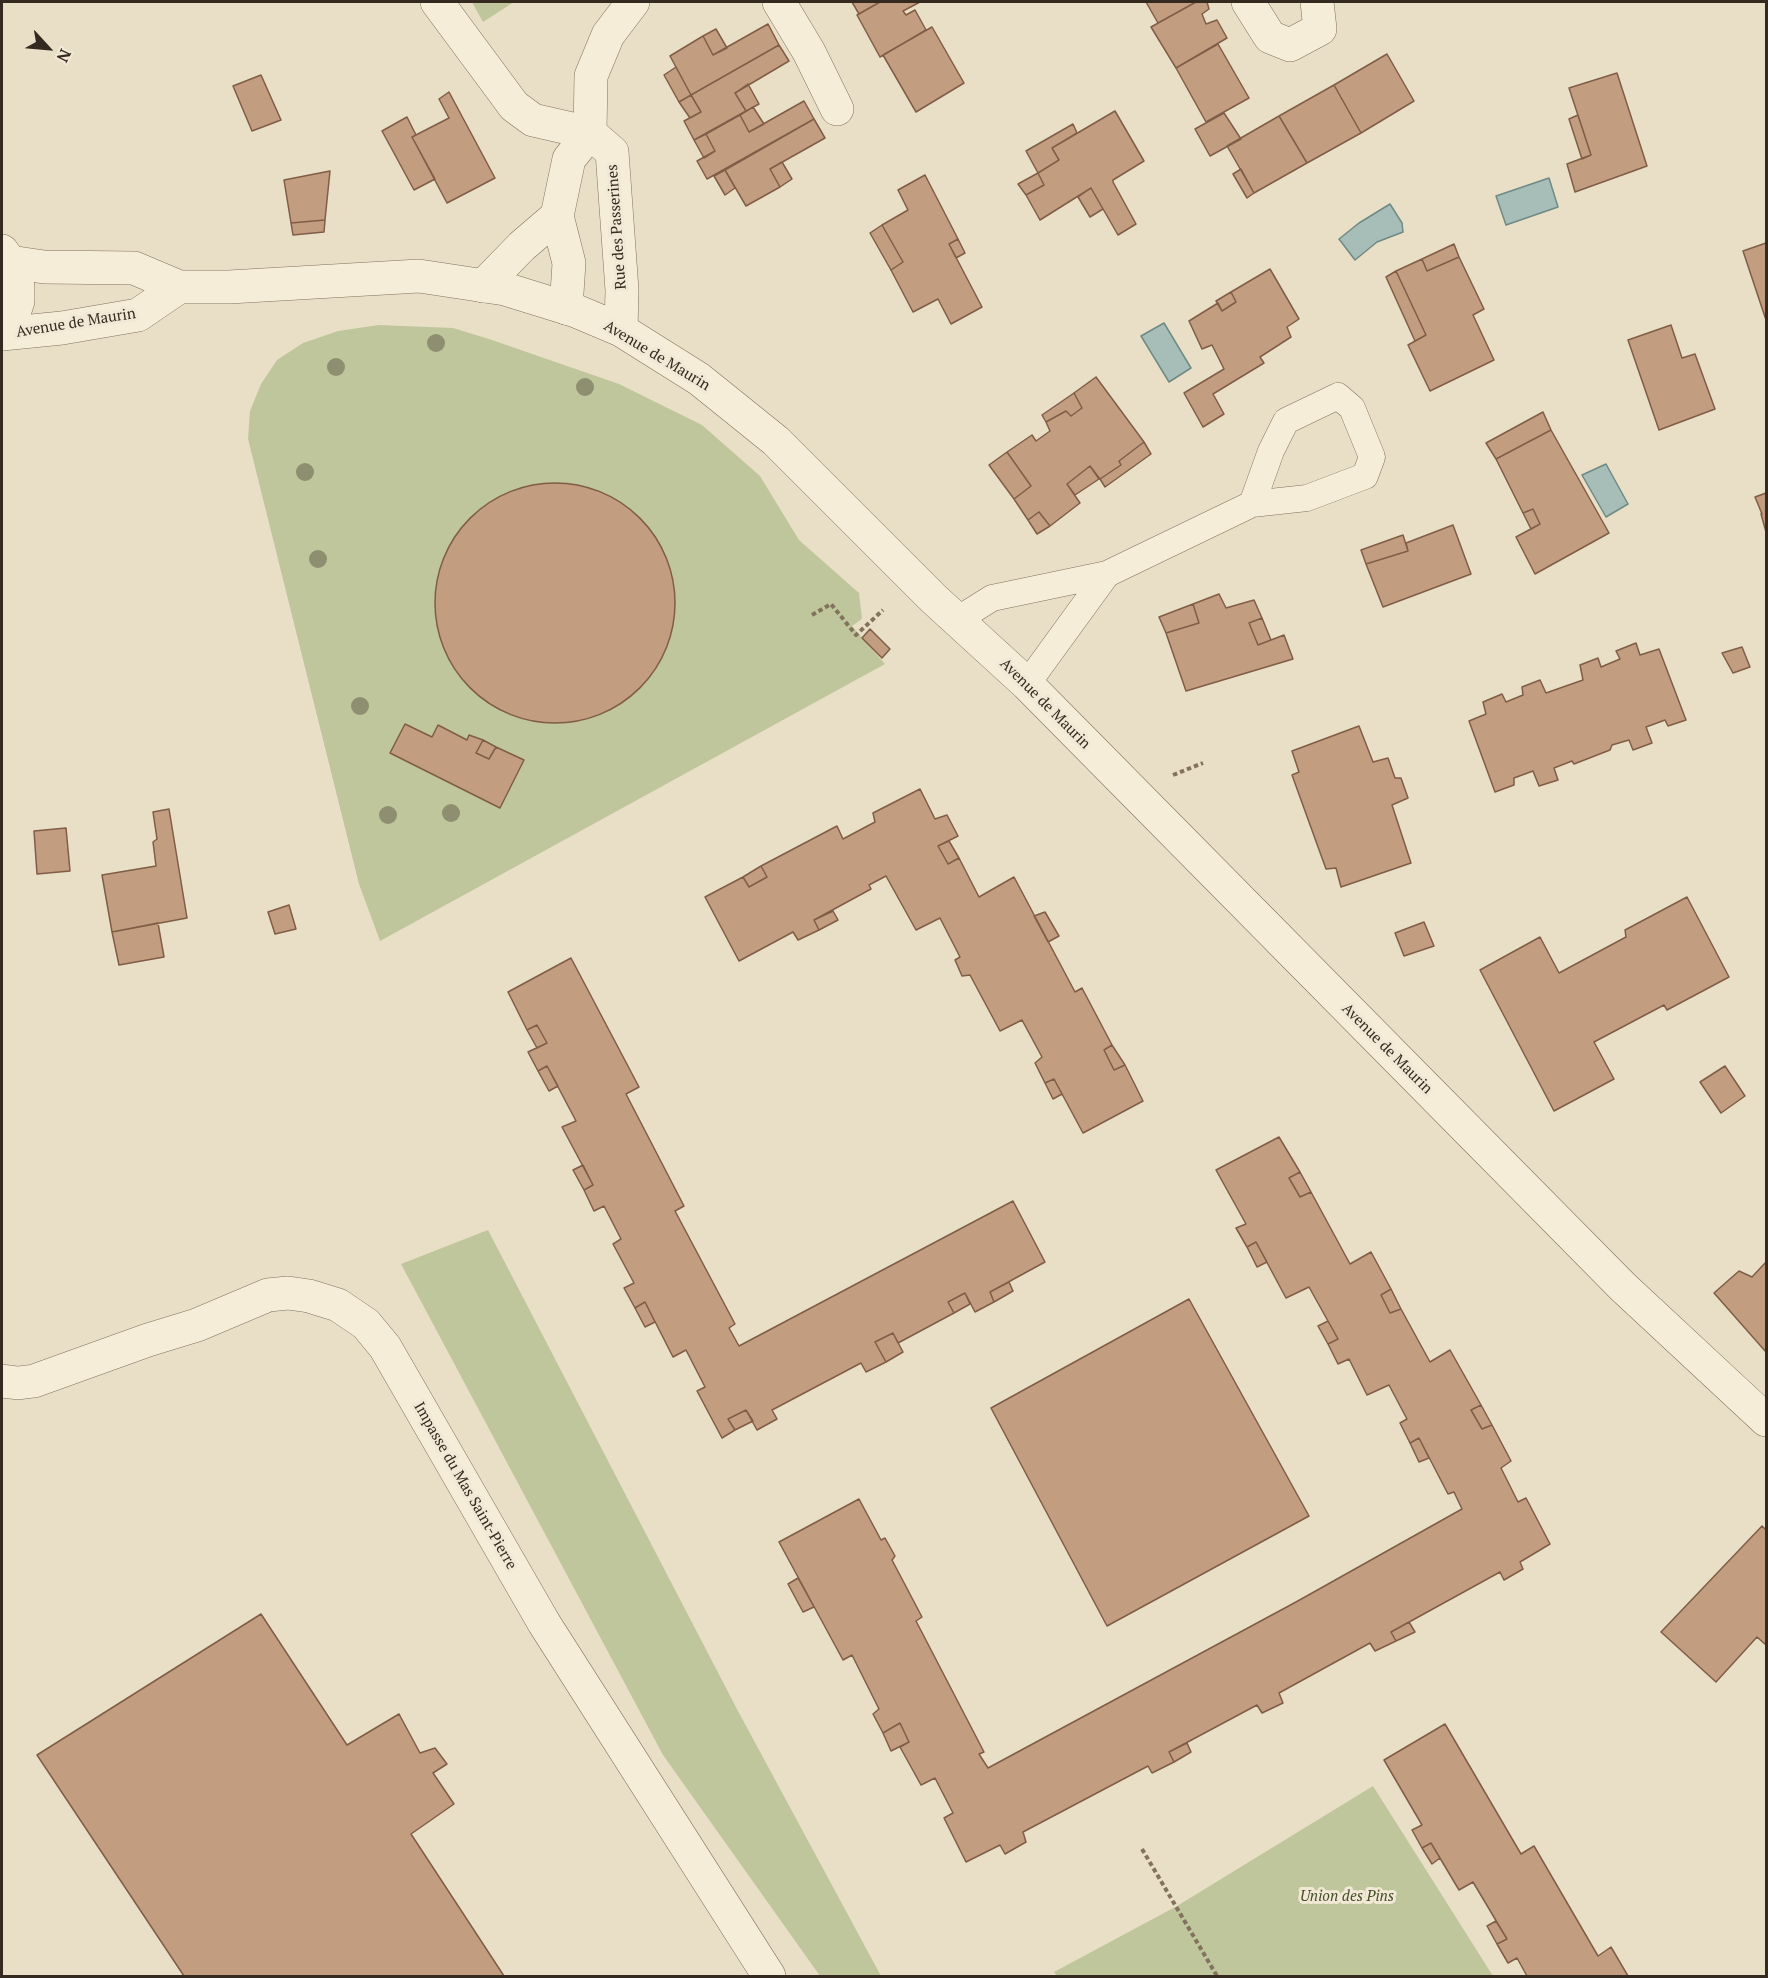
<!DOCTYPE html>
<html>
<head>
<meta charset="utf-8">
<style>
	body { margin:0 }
	#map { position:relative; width:1768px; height:1978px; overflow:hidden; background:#e9dfc6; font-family:"PT Serif",serif }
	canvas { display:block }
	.frame { position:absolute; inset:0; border:3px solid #342a20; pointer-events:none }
	.north { position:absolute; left:18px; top:18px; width:60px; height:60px; -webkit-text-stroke:4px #f1e9d5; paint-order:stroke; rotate:116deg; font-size:16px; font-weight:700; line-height:24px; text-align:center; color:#342a20 }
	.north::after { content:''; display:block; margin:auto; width:21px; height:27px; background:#342a20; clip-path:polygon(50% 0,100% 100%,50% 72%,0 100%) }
</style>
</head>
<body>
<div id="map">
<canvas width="1768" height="1978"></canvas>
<div class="frame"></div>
<div class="north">N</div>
</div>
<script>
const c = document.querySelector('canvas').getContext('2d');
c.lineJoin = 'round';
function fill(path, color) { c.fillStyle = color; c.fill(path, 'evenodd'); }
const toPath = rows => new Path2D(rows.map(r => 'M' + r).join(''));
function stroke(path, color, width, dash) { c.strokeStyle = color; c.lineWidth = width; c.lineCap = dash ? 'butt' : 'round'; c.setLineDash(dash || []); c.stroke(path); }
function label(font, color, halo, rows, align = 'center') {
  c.font = font + ' "PT Serif",serif'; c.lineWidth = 6; c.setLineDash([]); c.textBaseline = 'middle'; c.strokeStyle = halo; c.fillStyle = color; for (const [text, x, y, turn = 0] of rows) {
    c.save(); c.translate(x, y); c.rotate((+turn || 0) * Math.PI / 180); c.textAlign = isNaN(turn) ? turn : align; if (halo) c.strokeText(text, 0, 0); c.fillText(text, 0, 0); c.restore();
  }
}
fill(toPath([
	[472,2,514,2,483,22],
	[379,325,453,328,489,339,619,384,702,425,760,476,799,540,859,593,862,619,852,626,885,664,380,941,359,884,248,439,250,411,261,384,277,360,303,343,338,331],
	[488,1230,738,1711,881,1976,820,1976,663,1755,401,1264],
	[1373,1786,1493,1976,1057,1976,1054,1972,1177,1906]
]), '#c0c69b');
const water = toPath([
	[1549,178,1558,207,1506,225,1496,196,1549,178],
	[1390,204,1402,223,1403,232,1377,242,1355,260,1339,239,1359,223,1390,204],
	[1164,323,1191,368,1169,382,1141,336,1164,323],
	[1606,464,1628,504,1606,517,1582,475,1606,464]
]);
fill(water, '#a7bdb7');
stroke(water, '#6f8a84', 1.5);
const building = toPath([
	[852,2,880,2,859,14,852,2],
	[880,2,920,2,903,11,906,15,915,10,926,30,880,57,857,15,880,2],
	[1146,2,1196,2,1158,23,1146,2],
	[1196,2,1207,2,1209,9,1202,14,1206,24,1217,20,1227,38,1176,68,1151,27,1196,2],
	[768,24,779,45,691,95,670,56,703,36,713,55,768,24],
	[932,27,964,83,916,112,883,55,932,27],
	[716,29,727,48,713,55,703,36,716,29],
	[1218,44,1249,98,1206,122,1176,68,1218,44],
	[779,45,789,61,735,93,746,111,694,140,684,121,701,112,691,95,779,45],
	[1387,54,1414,101,1361,133,1334,85,1387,54],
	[676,67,691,95,679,102,664,75,676,67],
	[1617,73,1647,166,1575,192,1567,164,1591,155,1569,88,1617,73],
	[261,75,281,120,252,131,233,86,261,75],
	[748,84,759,104,746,111,735,93,748,84],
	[1334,85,1361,133,1307,163,1279,116,1334,85],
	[449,92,495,178,447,203,412,137,449,118,439,99,449,92],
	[691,95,701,112,690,118,679,102,691,95],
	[804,101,814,119,707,179,697,161,715,151,706,134,740,115,749,132,804,101],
	[753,107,764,124,749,132,740,115,753,107],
	[1115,111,1144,161,1113,180,1113,182,1136,224,1118,235,1091,188,1040,220,1026,195,1044,185,1038,173,1059,160,1052,148,1115,111],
	[1224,113,1241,139,1210,156,1195,129,1224,113],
	[1578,115,1591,155,1582,159,1569,119,1578,115],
	[1279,116,1307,163,1254,193,1227,146,1279,116],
	[407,117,416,135,412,137,435,179,414,190,382,131,407,117],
	[814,119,825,138,770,169,780,187,746,206,725,170,814,119],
	[1073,124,1077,133,1052,148,1059,160,1038,173,1026,151,1073,124],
	[706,134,715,151,704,158,694,140,706,134],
	[782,162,792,179,780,187,770,169,782,162],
	[1241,169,1254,193,1247,198,1233,174,1241,169],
	[725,170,735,188,725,195,714,176,725,170],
	[330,171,325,220,291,223,284,180,330,171],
	[1038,173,1044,185,1026,195,1018,184,1038,173],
	[925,175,958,239,949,244,982,307,951,324,938,299,913,312,891,270,903,262,882,225,908,210,898,190,925,175],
	[1091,188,1103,209,1090,217,1078,197,1091,188],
	[325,220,324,232,293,235,291,223,325,220],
	[882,225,903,262,891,270,870,233,882,225],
	[958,239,965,253,956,258,949,244,958,239],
	[1766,243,1766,320,1743,251,1766,243],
	[1454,244,1459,257,1427,271,1422,259,1454,244],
	[1459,257,1484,309,1473,315,1494,360,1430,391,1408,345,1426,335,1396,271,1422,259,1427,271,1459,257],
	[1270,269,1299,319,1287,327,1291,337,1260,357,1264,363,1213,394,1224,414,1203,427,1184,393,1224,369,1212,345,1202,349,1189,321,1218,303,1222,311,1236,302,1231,292,1270,269],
	[1396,271,1426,335,1415,341,1386,277,1396,271],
	[1231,292,1236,302,1222,311,1216,301,1231,292],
	[1671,325,1682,358,1695,354,1715,409,1659,430,1628,340,1671,325],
	[1096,377,1144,442,1119,461,1121,465,1100,479,1090,466,1067,484,1080,503,1050,526,1039,512,1028,520,1014,499,1031,486,1007,452,1032,435,1036,441,1050,431,1046,422,1066,411,1071,416,1082,408,1074,393,1096,377],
	[1074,393,1082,408,1071,416,1066,411,1046,422,1042,415,1074,393],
	[1543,412,1551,430,1496,459,1486,443,1543,412],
	[1551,430,1609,533,1535,574,1516,537,1540,524,1533,509,1523,513,1496,459,1551,430],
	[1144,442,1151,454,1105,487,1100,479,1121,465,1119,461,1144,442],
	[1007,452,1031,486,1014,499,989,465,1007,452],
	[1090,466,1099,479,1075,495,1067,484,1090,466],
	'435 603a120 120 0 1 1 240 0a120 120 0 1 1-240 0Z',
	[1766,493,1766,532,1761,514,1762,514,1755,497,1766,493],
	[1533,509,1540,524,1531,529,1523,513,1533,509],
	[1039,512,1050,526,1037,534,1028,520,1039,512],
	[1453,525,1471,574,1383,607,1366,564,1408,551,1406,543,1453,525],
	[1403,535,1408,551,1366,564,1361,550,1403,535],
	[1219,594,1226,608,1254,600,1262,618,1249,623,1258,645,1284,635,1293,659,1186,691,1166,633,1199,623,1193,604,1219,594],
	[1193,604,1199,623,1166,633,1159,617,1193,604],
	[1262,618,1271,640,1258,645,1249,623,1262,618],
	[870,629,890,649,882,658,862,638,870,629],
	[1636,643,1640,655,1659,649,1686,720,1668,726,1665,720,1646,727,1652,743,1633,750,1629,740,1612,745,1610,750,1574,764,1572,761,1554,768,1558,780,1539,786,1533,771,1514,778,1514,785,1495,792,1469,721,1486,714,1483,702,1502,694,1506,702,1523,695,1522,687,1540,680,1546,693,1583,680,1580,665,1598,658,1601,667,1620,659,1616,651,1636,643],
	[1742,647,1750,667,1733,673,1722,653,1742,647],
	[405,724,432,737,438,725,467,740,469,735,483,740,476,753,489,759,496,747,524,760,500,808,390,753,405,724],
	[1359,726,1373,762,1388,758,1395,778,1401,778,1408,798,1392,805,1411,863,1341,887,1336,868,1326,869,1292,775,1299,772,1292,751,1359,726],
	[483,740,496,747,489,759,476,753,483,740],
	[920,789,935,819,947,815,958,836,938,846,948,864,959,858,979,897,1014,877,1075,992,1082,988,1112,1045,1104,1050,1114,1070,1125,1065,1143,1101,1083,1133,1054,1079,1045,1083,1035,1063,1042,1057,1022,1020,1000,1031,970,975,962,976,955,960,960,957,940,918,916,930,886,876,869,885,871,889,814,920,819,930,798,940,793,932,739,961,705,897,743,877,749,887,767,877,761,866,837,826,843,839,875,822,873,813,920,789],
	[169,809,187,918,112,932,102,875,156,866,153,842,157,839,153,812,169,809],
	[66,828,70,871,37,874,34,831,66,828],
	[949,841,959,858,948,864,938,846,949,841],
	[761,866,767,877,749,887,743,877,761,866],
	[1687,897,1729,977,1667,1010,1664,1005,1594,1042,1614,1079,1554,1111,1480,970,1540,937,1559,973,1626,937,1625,930,1687,897],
	[289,905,296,929,275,934,268,912,289,905],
	[833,911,838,920,819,930,814,920,833,911],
	[1045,912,1059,936,1048,942,1034,916,1045,912],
	[1424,922,1434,946,1404,956,1395,933,1424,922],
	[158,923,164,957,119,965,112,932,158,923],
	[571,958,639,1087,626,1094,684,1206,675,1211,735,1324,729,1328,739,1346,1013,1201,1045,1262,990,1292,994,1302,975,1312,965,1293,948,1302,954,1313,898,1343,893,1333,875,1342,886,1362,866,1372,861,1363,772,1410,777,1419,757,1430,746,1410,728,1419,735,1430,722,1438,697,1391,705,1387,686,1350,673,1357,645,1302,635,1308,624,1288,634,1283,613,1244,621,1239,604,1206,594,1211,584,1190,593,1185,562,1127,576,1121,547,1066,538,1071,528,1052,547,1043,537,1025,527,1030,508,992,571,958],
	[537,1025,547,1043,537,1048,527,1030,537,1025],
	[1112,1045,1125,1065,1114,1070,1104,1050,1112,1045],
	[547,1066,558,1086,549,1091,538,1071,547,1066],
	[1725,1066,1745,1096,1721,1113,1700,1082,1725,1066],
	[1054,1079,1062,1094,1053,1099,1045,1083,1054,1079],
	[1279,1137,1300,1172,1289,1178,1300,1197,1311,1192,1350,1264,1371,1252,1391,1289,1381,1295,1390,1313,1401,1309,1430,1362,1450,1350,1481,1405,1471,1410,1482,1429,1492,1425,1511,1461,1501,1468,1518,1502,1526,1498,1550,1544,1520,1562,1523,1569,1504,1580,1500,1572,1391,1632,1396,1641,1375,1651,1370,1643,1279,1693,1283,1703,1262,1713,1257,1705,1169,1752,1174,1762,1152,1773,1148,1766,1023,1832,1026,1842,1005,1854,1000,1845,966,1862,944,1818,953,1813,935,1778,921,1785,900,1747,909,1742,900,1723,883,1733,873,1714,879,1709,852,1655,843,1660,779,1542,859,1499,881,1540,885,1538,895,1556,892,1560,922,1617,916,1621,984,1752,979,1754,988,1768,1296,1602,1462,1509,1454,1492,1448,1494,1419,1438,1410,1443,1400,1423,1407,1419,1389,1385,1367,1395,1349,1359,1338,1364,1328,1344,1338,1339,1309,1287,1286,1298,1256,1242,1247,1247,1236,1228,1246,1224,1216,1170,1279,1137],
	[583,1165,593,1185,584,1190,573,1170,583,1165],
	[1300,1172,1311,1192,1300,1197,1289,1178,1300,1172],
	[1256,1242,1267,1262,1257,1267,1247,1247,1256,1242],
	[1766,1262,1766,1352,1714,1293,1739,1271,1752,1277,1766,1262],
	[1009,1282,1013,1291,994,1302,990,1292,1009,1282],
	[1391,1289,1401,1309,1390,1313,1381,1295,1391,1289],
	[965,1293,970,1304,954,1313,948,1302,965,1293],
	[1189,1299,1309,1516,1107,1626,991,1408,1189,1299],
	[645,1302,655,1322,645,1327,635,1308,645,1302],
	[1328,1321,1338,1339,1328,1344,1318,1326,1328,1321],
	[893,1333,903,1352,886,1362,875,1342,893,1333],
	[1481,1405,1492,1425,1482,1429,1471,1410,1481,1405],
	[746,1410,753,1421,735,1430,728,1419,746,1410],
	[1419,1438,1429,1458,1419,1462,1410,1443,1419,1438],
	[1762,1526,1766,1530,1766,1645,1757,1637,1716,1682,1661,1632,1762,1526],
	[798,1578,814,1607,803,1612,788,1584,798,1578],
	[261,1614,347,1745,399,1714,420,1753,435,1748,447,1764,433,1773,454,1804,411,1834,504,1976,184,1976,37,1755,261,1614],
	[1409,1622,1415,1632,1396,1641,1391,1632,1409,1622],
	[900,1723,909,1742,891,1751,883,1733,900,1723],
	[1445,1724,1521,1854,1534,1846,1598,1956,1611,1947,1628,1976,1527,1976,1517,1958,1508,1963,1497,1944,1507,1939,1473,1882,1459,1890,1431,1843,1422,1848,1412,1830,1422,1825,1384,1760,1445,1724],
	[1187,1743,1191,1752,1174,1762,1169,1752,1187,1743],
	[1431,1843,1440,1858,1432,1864,1422,1848,1431,1843],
	[1496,1921,1507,1939,1497,1944,1487,1926,1496,1921]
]);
fill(building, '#c39d80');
stroke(building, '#7f5d46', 1.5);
const service = toPath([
	[957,620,992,598,1107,574,1252,504,1307,498,1365,476,1372,457,1352,408,1338,396,1286,421,1271,451,1252,504],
	[1027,684,1107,574]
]);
const minor = toPath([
	[437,2,514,106,533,120,590,133,612,152,622,290,621,330],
	[779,2,809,52,837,109],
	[1248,2,1270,37,1290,45,1320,29,1317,2],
	[557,216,569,263,566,308],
	[483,286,522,246,557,216,569,159,590,133,591,76,608,35,633,2],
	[2,1381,18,1383,34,1381,148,1340,197,1325,268,1295,288,1293,309,1296,338,1305,366,1324,385,1347,544,1623,769,1976]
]);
const tertiary = toPath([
	[2,251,10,262,18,287,18,301,14,313,2,331],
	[10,262,44,267,134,268,179,287,229,287,419,276,505,289,576,311,621,330,699,379,776,441,934,599,1027,684,1623,1287,1766,1420],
	[2,334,62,328,138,315,179,287]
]);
stroke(service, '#82725e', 27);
stroke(minor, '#82725e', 34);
stroke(tertiary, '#82725e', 34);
stroke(toPath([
	[812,615,831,604,856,635,883,610],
	[1173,775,1203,763],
	[1142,1849,1217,1976]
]), '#82725e', 4, [4.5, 3]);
stroke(service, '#f5edd8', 26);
stroke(minor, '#f5edd8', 33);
stroke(tertiary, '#f5edd8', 33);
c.fillStyle = '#8e8f70';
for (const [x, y] of [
	[436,343],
	[336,367],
	[585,387],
	[305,472],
	[318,559],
	[360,706],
	[451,813],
	[388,815]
]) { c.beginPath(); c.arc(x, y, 9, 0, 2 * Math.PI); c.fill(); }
label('15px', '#342a20', '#f1e9d5', [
	["Rue des Passerines",617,227,-94],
	["Avenue de Maurin",76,323,-9],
	["Avenue de Maurin",657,356,31],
	["Avenue de Maurin",1045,704,45],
	["Avenue de Maurin",1387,1049,45],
	["Impasse du Mas Saint-Pierre",465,1486,60]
]);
label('italic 15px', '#444e29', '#f1e9d5', [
	["Union des Pins",1347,1897]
]);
</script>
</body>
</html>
